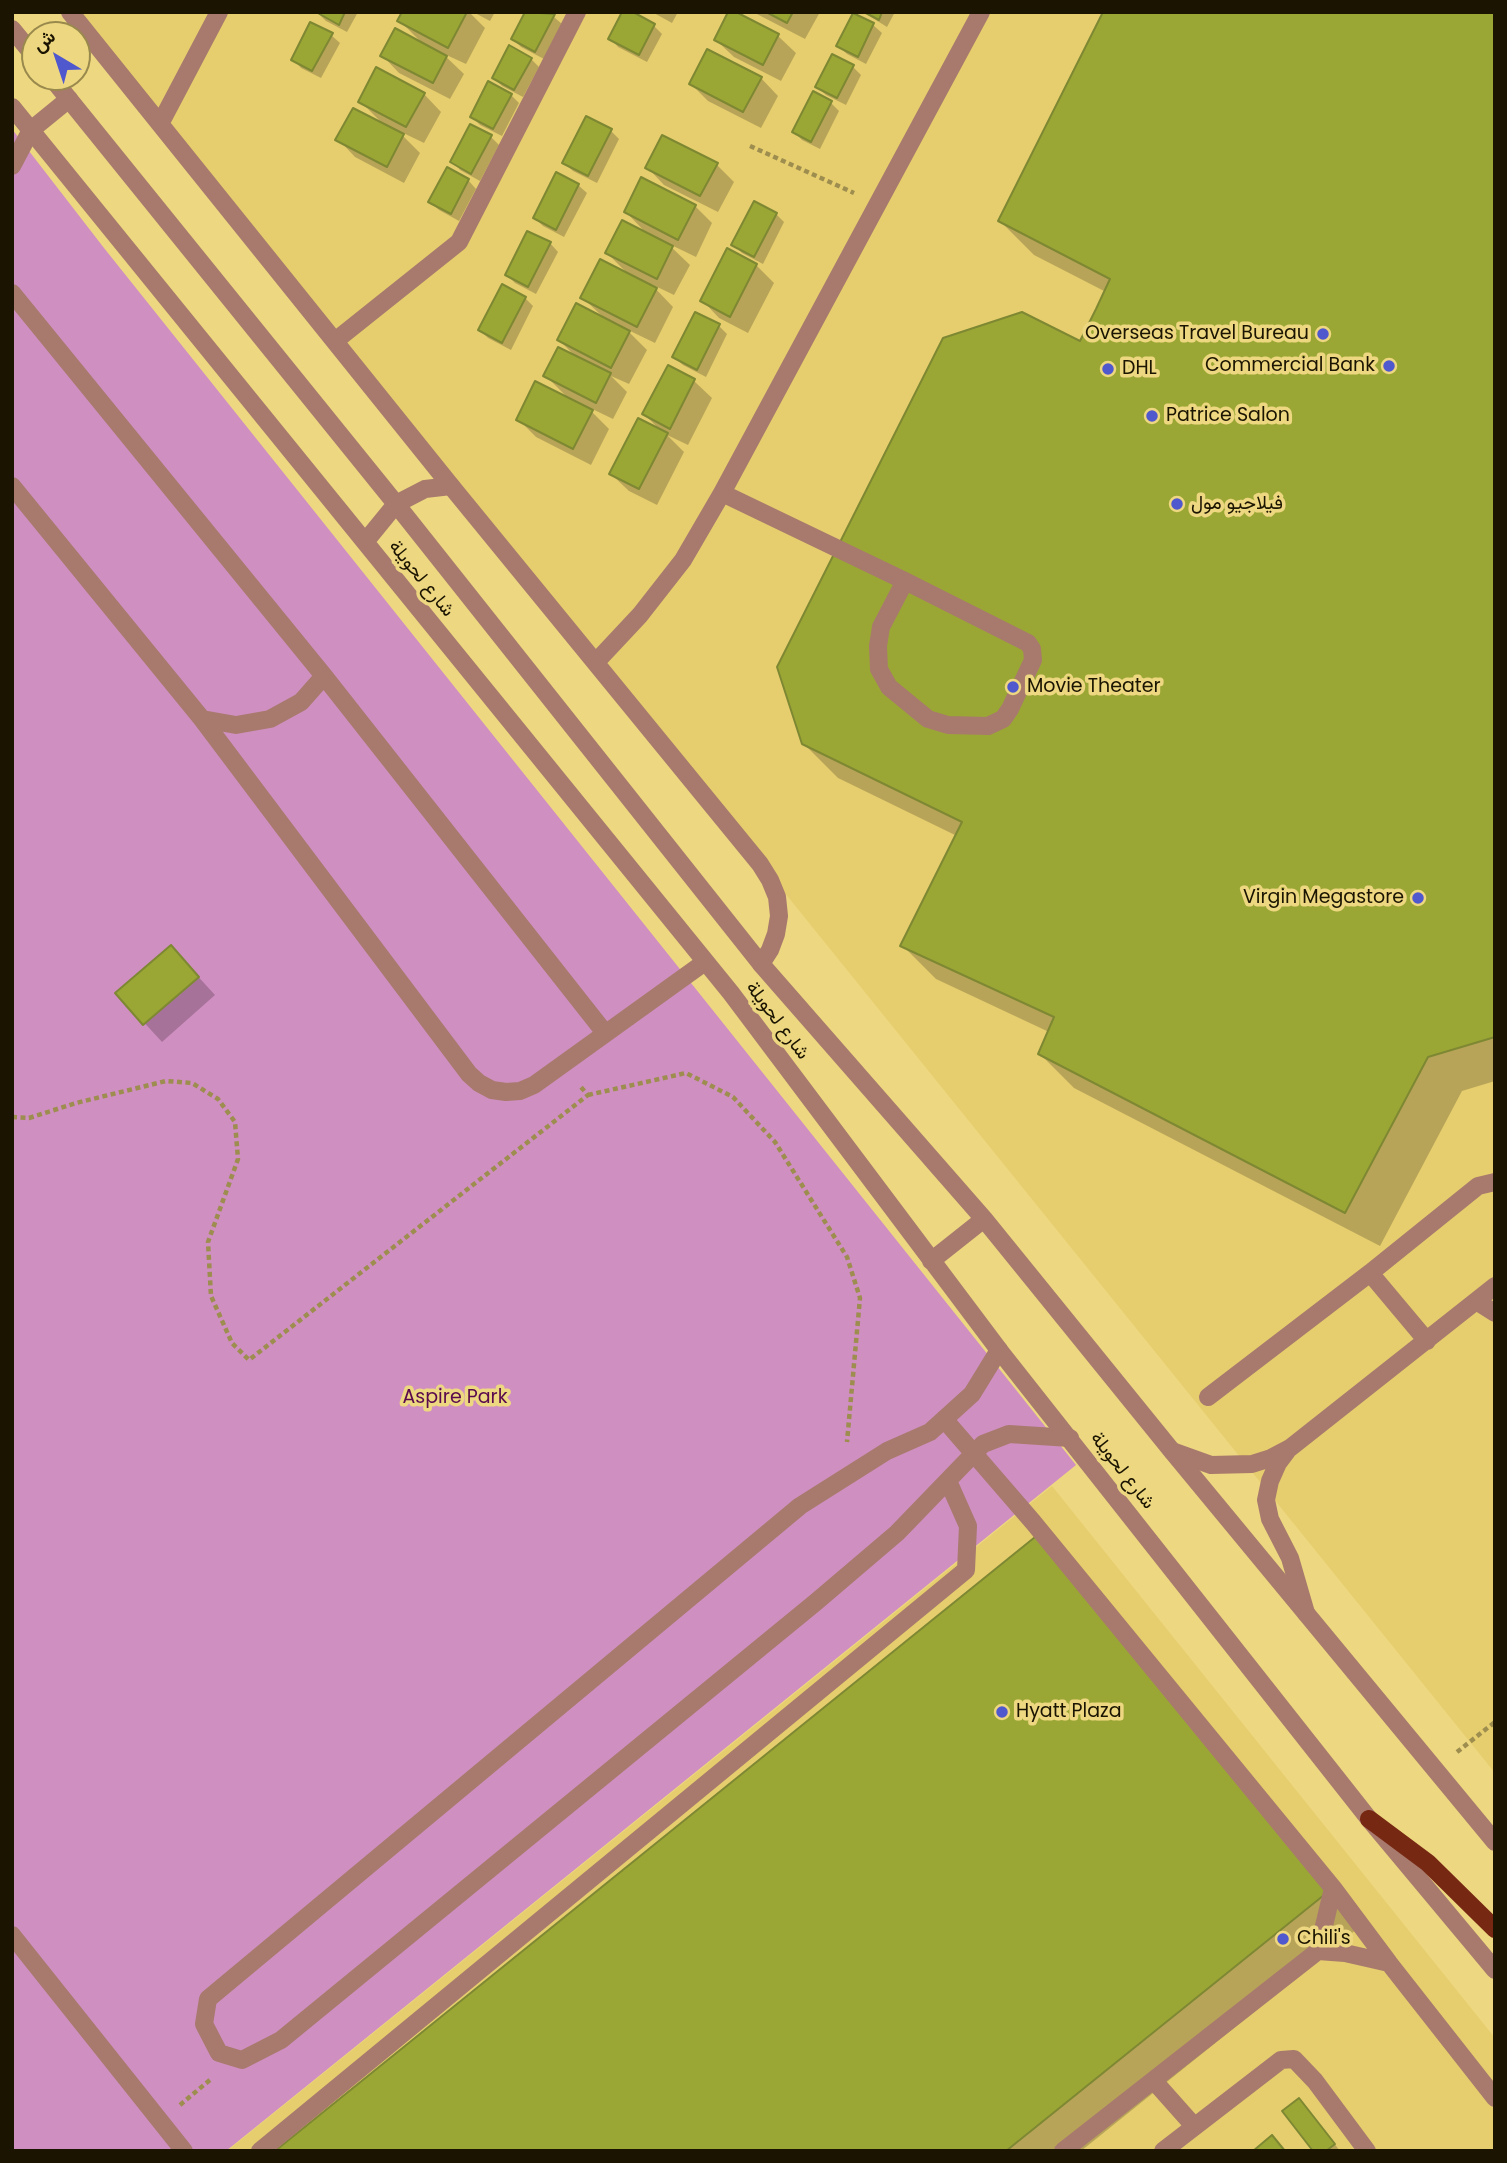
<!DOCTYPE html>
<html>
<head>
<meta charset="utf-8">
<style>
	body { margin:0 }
	#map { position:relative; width:1507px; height:2163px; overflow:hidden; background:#edd780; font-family:Poppins,Vazirmatn,sans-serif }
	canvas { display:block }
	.frame { position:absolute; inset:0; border:14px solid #1a1400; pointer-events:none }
	.north { position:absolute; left:21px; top:21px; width:70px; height:70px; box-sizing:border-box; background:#edd780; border:2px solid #99894d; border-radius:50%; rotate:321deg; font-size:19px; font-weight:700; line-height:28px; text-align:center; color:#1a1400 }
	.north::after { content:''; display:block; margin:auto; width:24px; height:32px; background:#5058ce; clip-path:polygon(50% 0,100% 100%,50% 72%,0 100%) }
</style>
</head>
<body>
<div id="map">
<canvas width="1507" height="2163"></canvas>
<div class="frame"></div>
<div class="north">ش</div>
</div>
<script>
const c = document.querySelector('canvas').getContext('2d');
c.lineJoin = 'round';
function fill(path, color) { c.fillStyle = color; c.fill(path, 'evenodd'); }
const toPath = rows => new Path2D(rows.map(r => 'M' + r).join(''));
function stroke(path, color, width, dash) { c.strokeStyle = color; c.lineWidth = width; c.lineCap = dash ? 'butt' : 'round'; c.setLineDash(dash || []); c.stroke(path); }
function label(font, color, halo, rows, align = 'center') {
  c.font = font + ' Poppins,Vazirmatn,sans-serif'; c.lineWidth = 7; c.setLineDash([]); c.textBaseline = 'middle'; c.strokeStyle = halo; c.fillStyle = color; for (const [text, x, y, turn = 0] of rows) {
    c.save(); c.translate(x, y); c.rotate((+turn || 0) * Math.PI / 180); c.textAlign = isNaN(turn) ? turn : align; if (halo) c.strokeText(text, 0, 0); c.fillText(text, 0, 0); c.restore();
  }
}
fill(toPath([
	[74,12,1495,12,1495,1773],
	[1052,1486,1495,2038,1495,2151,227,2151]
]), '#e6ce6e');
fill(toPath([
	[12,129,104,248,1076,1465,226,2151,12,2151]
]), '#d08fc1');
fill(toPath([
	[317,12,358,12,347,32,326,21],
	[404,12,469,12,485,28,466,64,442,53,464,74,450,99,399,73,382,55,421,42,400,21],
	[473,12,495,12,490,21],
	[527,12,548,12,562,24,544,59,521,47,513,39],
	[652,12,678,12,672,23],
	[753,12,820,12,805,39],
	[863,12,895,12,887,27],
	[1495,12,1495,1081,1462,1091,1380,1246,1074,1088,1040,1054,1049,1032,936,979,902,945,957,836,838,778,803,743,1080,343,1106,292,1034,255,1000,221],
	[854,15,873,25,882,33,866,64,847,54,838,46],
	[654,26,662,34,647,62,618,47,610,38],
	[331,35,340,43,321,78,301,68,293,59],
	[778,36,796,53,781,81,734,57,716,40],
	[531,59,539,67,523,97,502,86,494,78],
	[853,67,861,75,846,105,826,95,817,87],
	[761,78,778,96,761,128,708,101,691,84],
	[424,94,441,112,424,143,397,130,420,153,404,183,355,157,338,139,384,125,360,101],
	[511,95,519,103,502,136,480,125,472,117],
	[831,103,839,111,820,149,802,140,794,132],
	[611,131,619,139,597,183,573,171,564,163],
	[491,137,499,145,480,181,460,170,452,161],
	[717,165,734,182,718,212,664,185,647,167],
	[468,180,476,189,459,221,439,210,430,202],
	[578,185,587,193,564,237,543,226,535,218],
	[695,206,712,223,696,257,667,243,690,265,674,295,651,284,673,307,655,343,626,329,647,350,629,384,611,376,627,392,613,419,586,406,609,429,591,465,536,437,518,419,569,399,546,376,576,357,559,340,604,318,582,297,629,275,607,253,647,234,626,212],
	[776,214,784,222,763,264,742,253,734,245],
	[550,243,558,252,536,294,515,283,507,275],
	[756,265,774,283,748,333,719,318,702,300],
	[525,298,533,306,511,350,488,338,480,330],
	[719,326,727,334,706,377,683,365,674,357],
	[668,367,694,381,712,398,688,445,667,435,684,452,657,505,629,491,611,474,661,431,644,414],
	[171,947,215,995,162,1042,117,993],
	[1040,1536,1362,1925,1081,2151,278,2151],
	[1307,2108,1340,2151,1315,2151]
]), '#0003');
const building = toPath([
	[316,12,345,12,339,25,316,12],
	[402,12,467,12,448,48,397,21,402,12],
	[525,12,555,14,535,52,511,39,525,12],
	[622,12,633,12,655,24,639,55,608,39,622,12],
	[728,12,736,12,779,34,763,65,714,40,728,12],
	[766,12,793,12,787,23,766,12],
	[864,12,882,12,879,20,864,12],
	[1103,12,1495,12,1495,1037,1428,1057,1345,1213,1038,1054,1054,1017,900,946,962,822,802,744,777,667,943,338,1022,312,1080,341,1096,309,1110,279,998,221,1103,12],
	[853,13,874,23,858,57,836,46,853,13],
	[310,22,333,33,312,71,291,60,310,22],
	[395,28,447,56,433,83,380,56,395,28],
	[509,45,532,58,514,90,492,78,509,45],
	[707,49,762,77,743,112,689,84,707,49],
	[832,54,854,65,837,98,815,87,832,54],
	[376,67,425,93,406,127,358,102,376,67],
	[488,81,512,94,493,129,470,117,488,81],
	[813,91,832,101,811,142,792,132,813,91],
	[353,108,404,134,387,167,335,140,353,108],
	[586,116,612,129,588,176,562,163,586,116],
	[470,124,492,135,471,174,450,162,470,124],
	[662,135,718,163,700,196,645,168,662,135],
	[447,167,469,179,451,214,428,202,447,167],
	[556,172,579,184,556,230,533,218,556,172],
	[641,177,696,205,678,240,624,212,641,177],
	[754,201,777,213,754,257,731,245,754,201],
	[622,220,673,246,657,279,605,253,622,220],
	[527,231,551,242,528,287,505,275,527,231],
	[727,248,757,264,730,317,700,301,727,248],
	[600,259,657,288,637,327,580,298,600,259],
	[502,284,526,297,502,343,478,330,502,284],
	[576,303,630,331,611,368,557,340,576,303],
	[695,312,720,324,697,370,672,357,695,312],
	[558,347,611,373,596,403,543,376,558,347],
	[668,365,695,379,670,429,642,414,668,365],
	[535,381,593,410,573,449,516,420,535,381],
	[638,418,668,433,639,489,609,474,638,418],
	[171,945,199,977,143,1025,115,993,171,945],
	[1040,1533,1329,1891,1006,2151,275,2151,1040,1533],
	[1299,2098,1335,2144,1326,2151,1313,2151,1282,2111,1299,2098],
	[1272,2135,1285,2151,1253,2151,1272,2135]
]);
fill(building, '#9ba735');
stroke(building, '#7e8833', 2);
stroke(toPath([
	[750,146,854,193],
	[588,1095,686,1073,733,1097,775,1142,847,1257,860,1298,847,1442],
	[12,1117,29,1118,76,1103,166,1081,192,1083,218,1099,235,1122,238,1159,208,1242,211,1296,232,1343,249,1360,588,1095,580,1086],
	[1457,1752,1495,1722],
	[180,2105,211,2079]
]), '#9d8d4f', 4.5, [5, 3.5]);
stroke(toPath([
	[70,12,451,486,760,864,770,880,777,897,779,916,776,934,770,950,761,964],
	[160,124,219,12],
	[12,166,31,130,69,99],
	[12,293,324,676,605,1033],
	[335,341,459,242,577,12],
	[12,486,202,719,469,1074,479,1083,492,1090,506,1092,520,1091,534,1085,705,962],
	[722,493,905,581,1028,643,1032,649,1033,660,1010,709,1003,719,988,726,948,725,928,719,889,687,879,669,878,646,881,627,905,581],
	[596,662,640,615,683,560,722,493,981,12],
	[202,719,236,725,270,719,301,702,324,676],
	[1370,1273,1427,1341],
	[1476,1301,1495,1313],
	[999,1350,972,1394,930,1432,887,1451,800,1506,208,1999,204,2024,219,2053,242,2060,281,2040,816,1602,897,1533,983,1444,1009,1434,1070,1438],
	[1208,1397,1370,1273,1478,1186,1495,1182],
	[944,1419,1033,1522,1333,1888,1318,1951,1063,2151],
	[1172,1451,1211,1465,1252,1464,1271,1458,1290,1448,1495,1286],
	[1287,1451,1278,1463,1270,1481,1266,1500,1270,1519,1290,1558,1306,1613],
	[1333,1888,1389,1963,1495,2098],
	[12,1935,184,2151],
	[1318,1951,1345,1953,1389,1963],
	[1154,2081,1194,2126],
	[260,2151,966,1570,968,1526,948,1481],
	[1163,2151,1281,2060,1294,2059,1315,2081,1367,2151]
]), '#a87a6d', 18);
stroke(toPath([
	[12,29,35,57],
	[51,77,396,504,761,964,984,1219,1172,1451,1495,1842],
	[12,107,731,993,999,1350,1369,1819,1495,1970],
	[365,542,396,504,425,489,451,486],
	[931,1261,984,1219]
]), '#a87a6d', 18);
stroke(toPath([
	[1369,1819,1428,1863,1495,1929]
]), '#772813', 18);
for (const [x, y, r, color] of [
	[1323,334,7,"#5058ce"],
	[1389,366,7,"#5058ce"],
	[1108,369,7,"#5058ce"],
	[1152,416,7,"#5058ce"],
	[1177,504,7,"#5058ce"],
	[1013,687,7,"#5058ce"],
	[1418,898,7,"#5058ce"],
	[1002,1712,7,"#5058ce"],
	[1283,1939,7,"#5058ce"]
]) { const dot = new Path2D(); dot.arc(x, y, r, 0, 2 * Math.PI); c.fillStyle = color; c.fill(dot); stroke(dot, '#edd780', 2.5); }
label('19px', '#1a1400', '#edd780', [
	["Overseas Travel Bureau",1309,334,"right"],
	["Commercial Bank",1375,366,"right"],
	["DHL",1122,369],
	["Patrice Salon",1166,416],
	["فيلاجيو مول",1191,504],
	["Movie Theater",1027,687],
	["Virgin Megastore",1404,898,"right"],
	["Hyatt Plaza",1016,1712],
	["Chili's",1297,1939]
], 'left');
label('19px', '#1a1400', '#edd780', [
	["شارع لحويلة",421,579,51],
	["شارع لحويلة",777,1021,53],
	["شارع لحويلة",1122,1471,52]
]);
label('19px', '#59094d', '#edd780', [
	["Aspire Park",455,1398]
]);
</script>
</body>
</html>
